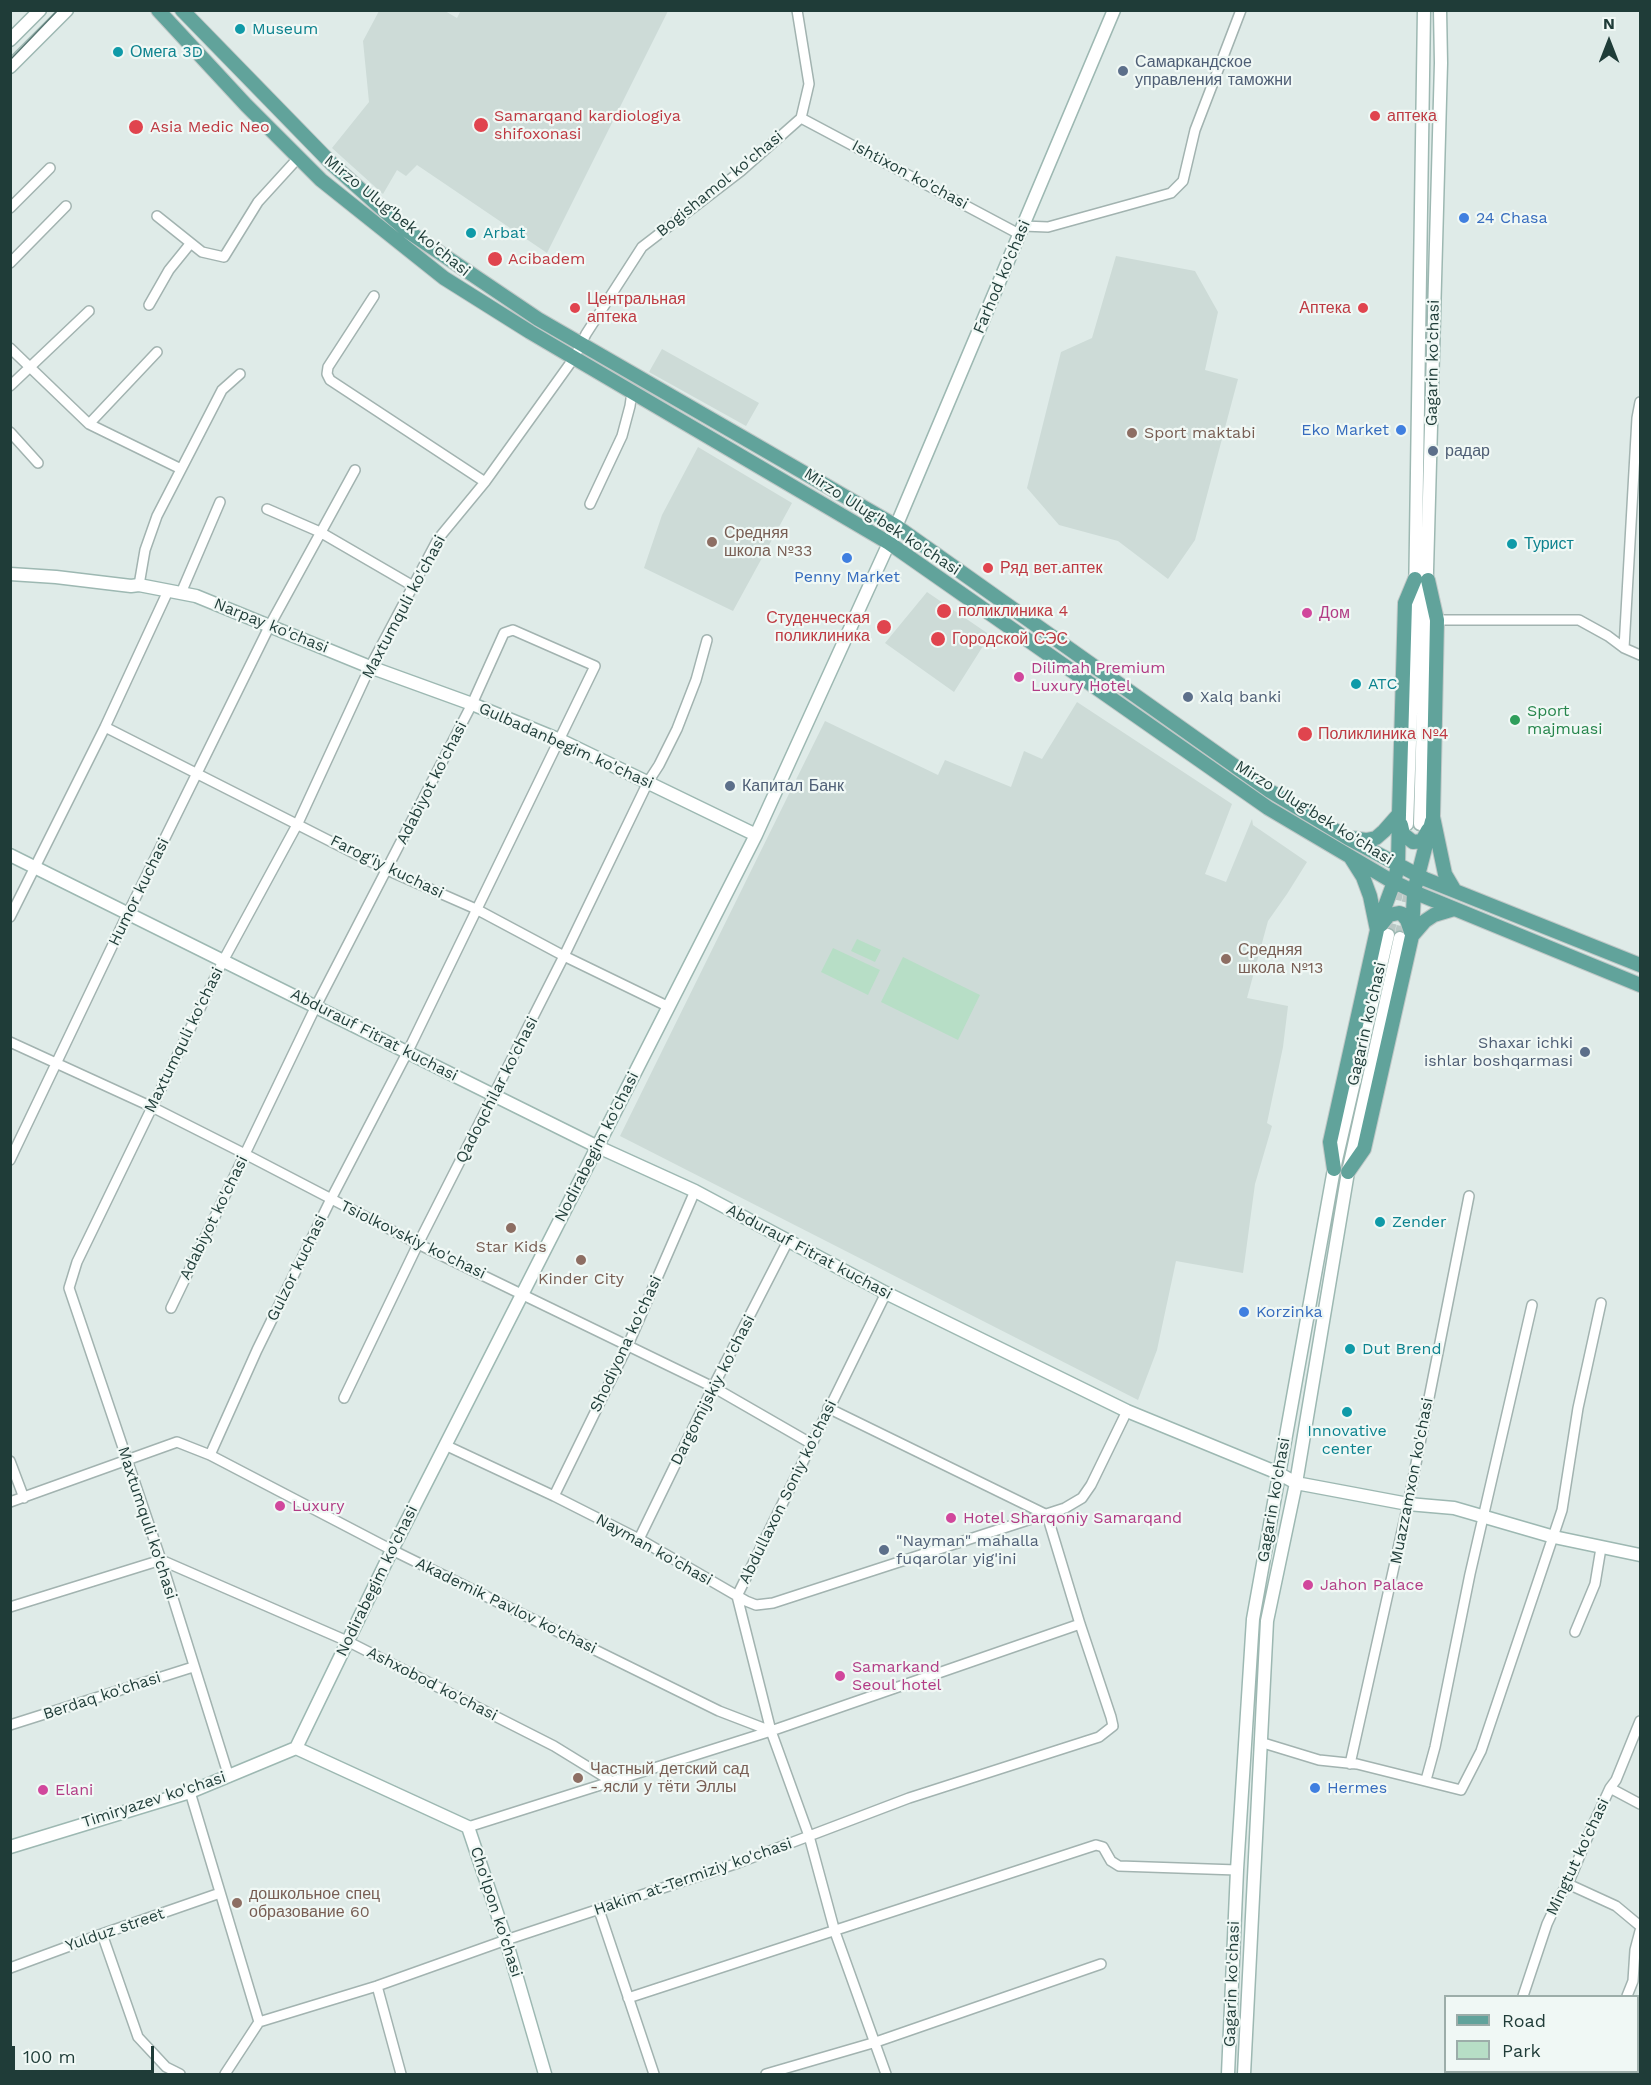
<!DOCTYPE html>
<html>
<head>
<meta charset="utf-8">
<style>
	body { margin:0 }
	#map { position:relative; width:1651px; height:2085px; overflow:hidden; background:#dfebe8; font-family:"Work Sans",sans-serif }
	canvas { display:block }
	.frame { position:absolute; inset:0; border:12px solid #1f3c38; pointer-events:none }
	.legend { position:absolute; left:1444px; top:1995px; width:195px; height:78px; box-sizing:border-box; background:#f0f8f5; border:2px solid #9cada9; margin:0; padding:8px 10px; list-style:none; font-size:18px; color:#1f3c38 }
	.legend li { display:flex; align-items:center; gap:12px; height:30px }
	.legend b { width:30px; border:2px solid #9cada9 }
	.north { position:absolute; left:1579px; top:12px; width:60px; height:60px; -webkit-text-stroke:4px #f0f8f5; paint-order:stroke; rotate:0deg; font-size:16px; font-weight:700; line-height:24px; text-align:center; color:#1f3c38 }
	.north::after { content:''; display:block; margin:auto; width:21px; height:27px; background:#1f3c38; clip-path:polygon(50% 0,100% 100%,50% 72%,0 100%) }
	.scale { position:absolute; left:12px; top:2046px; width:142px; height:27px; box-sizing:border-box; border:3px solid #1f3c38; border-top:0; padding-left:8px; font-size:18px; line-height:21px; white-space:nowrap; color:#1f3c38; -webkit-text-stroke:4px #f0f8f5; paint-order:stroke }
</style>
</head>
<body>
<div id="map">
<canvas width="1651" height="2085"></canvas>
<div class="frame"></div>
<ul class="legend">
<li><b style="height:8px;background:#61a39b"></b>Road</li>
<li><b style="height:16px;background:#b7dec6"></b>Park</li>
</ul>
<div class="north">N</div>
<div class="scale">100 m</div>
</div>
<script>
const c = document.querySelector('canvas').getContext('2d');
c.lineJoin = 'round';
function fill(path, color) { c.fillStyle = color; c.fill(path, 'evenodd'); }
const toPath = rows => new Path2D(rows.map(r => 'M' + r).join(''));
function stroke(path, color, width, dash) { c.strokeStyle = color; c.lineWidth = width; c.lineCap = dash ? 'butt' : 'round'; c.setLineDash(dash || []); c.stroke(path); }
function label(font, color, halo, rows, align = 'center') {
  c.font = font + ' "Work Sans",sans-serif'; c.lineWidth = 4.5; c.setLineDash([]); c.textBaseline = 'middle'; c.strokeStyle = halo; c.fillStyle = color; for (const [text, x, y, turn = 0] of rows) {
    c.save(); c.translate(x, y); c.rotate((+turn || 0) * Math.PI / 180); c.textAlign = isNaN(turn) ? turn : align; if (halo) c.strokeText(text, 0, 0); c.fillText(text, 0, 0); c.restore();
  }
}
fill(toPath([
	[461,10,668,11,547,253,417,165,406,176,397,170,383,194,332,148,369,102,363,41,379,11,445,11,457,18],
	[1116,256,1195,271,1218,312,1205,370,1238,379,1195,540,1168,579,1118,541,1059,525,1027,488,1061,352,1092,338],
	[662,349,759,403,746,426,649,372],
	[698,447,792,503,733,611,644,568,662,515],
	[927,592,990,635,954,692,885,643],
	[1077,702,1232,804,1205,874,1226,882,1252,819,1253,825,1307,862,1287,894,1268,921,1247,998,1288,1006,1283,1047,1267,1123,1272,1126,1255,1184,1243,1273,1176,1261,1157,1350,1138,1400,620,1136,825,721,938,775,945,760,1011,787,1024,751,1042,759],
	[1638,2034,1640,2035,1640,2074,1592,2074,1593,2072,1638,2072]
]), '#cddbd7');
fill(toPath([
	[857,939,881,950,875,962,851,951],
	[833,948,880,970,868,995,821,972],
	[903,957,980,995,958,1040,881,1002]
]), '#b7dec6');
stroke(toPath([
	[1388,935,1400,879],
	[1400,938,1410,892]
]), '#b9c8c5', 12, [12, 6]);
const street = toPath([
	[801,118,1019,234],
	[10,208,50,168],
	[157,216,202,252,224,257,258,202,299,157],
	[1023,226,1048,227,1171,193,1183,181,1195,130,1241,10],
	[10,263,66,206],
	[374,296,328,367,327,374,330,380,485,482],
	[149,305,169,270,190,244],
	[10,348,89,424,181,469],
	[10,386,89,311],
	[89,424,157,352],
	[10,432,38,463],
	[590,504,622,436,630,406,632,392],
	[267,509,320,532,413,586],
	[139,585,145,550,157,516,222,390,240,374],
	[181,593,220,502],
	[1437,620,1579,620,1608,636,1624,648,1640,655],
	[1624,648,1637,418,1640,402],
	[105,727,387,870,476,909,564,956,669,1007],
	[10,917,105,727,168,591],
	[10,1042,152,1107,245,1154,418,1244,713,1387,812,1444],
	[10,1160,128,913,270,625,355,470],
	[171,1308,316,1006,472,704,504,633,513,630,595,666,408,1051,331,1199,257,1350,210,1455],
	[344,1398,418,1244,564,956,648,782,659,765,677,729,696,680,707,640],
	[828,1408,1047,1515],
	[445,1445,554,1496,639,1539,746,1601,756,1605,773,1603,1065,1508,1082,1498,1091,1485,1127,1411],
	[10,1461,24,1498],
	[554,1496,628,1345,695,1191],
	[10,1502,177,1442,210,1455,392,1550,719,1711,771,1731],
	[639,1539,713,1387,788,1241],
	[10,1607,161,1560,347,1641,554,1746,611,1781],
	[1575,1632,1595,1584,1601,1548],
	[10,1725,193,1667],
	[1260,1742,1319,1760,1357,1764,1461,1790,1481,1751,1562,1510,1578,1408,1601,1303],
	[1350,1764,1408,1504,1469,1196],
	[229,1777,161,1560,69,1288,77,1262,223,961,298,823,370,667,438,539,485,482,574,358,586,334,642,247,741,171,801,118,809,84,797,10],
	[1426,1780,1435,1747,1470,1574,1532,1305],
	[1610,1788,1640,1804],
	[190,1792,259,2022,225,2074],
	[468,1827,771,1731,1080,1624],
	[1568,1884,1616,1906,1640,1926],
	[599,1910,654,2074],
	[102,1934,138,2037,166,2067,180,2074],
	[10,1968,102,1934,220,1893],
	[377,1986,401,2074],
	[1523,1996,1547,1924,1561,1894,1568,1884,1591,1829,1610,1788,1616,1780,1640,1721],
	[1627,1996,1633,1981,1635,1950,1640,1931],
	[628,1998,1096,1845,1103,1847,1111,1861,1119,1866,1237,1870],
	[259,2022,377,1986,506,1940,738,1863,909,1798,1099,1737,1113,1726,1111,1717,1080,1624,1047,1515],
	[1512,2073,1512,2072],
	[766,2074,876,2042,1101,1964],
	[886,2074,835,1932,809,1836,771,1731,737,1596,886,1293],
	[1583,2074,1585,2072]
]);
const secondary = toPath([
	[10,40,40,10],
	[10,67,67,10],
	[10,574,56,577,131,586,139,585,196,596,370,667,472,704,560,740,756,835],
	[1407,824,1415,604,1424,10],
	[1420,824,1441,63,1440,10],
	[10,855,596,1146,695,1191,886,1293,1127,1411,1278,1473,1296,1483,1408,1504,1454,1508,1554,1537,1640,1555],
	[296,1748,392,1550,756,835,889,543,1114,10],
	[296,1748,468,1827,506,1940,545,2074],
	[10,1847,190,1792,296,1748],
	[1228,2074,1237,1870,1253,1619,1334,1169,1388,935],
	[1244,2074,1267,1621,1296,1483,1348,1172,1400,938]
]);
const primary = toPath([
	[158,10,246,105,321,180,444,278,530,332,889,543,1268,808,1388,879,1421,895,1640,985],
	[182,10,333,165,406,230,538,319,896,526,1239,769,1270,791,1348,838,1425,879,1640,965],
	[1428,580,1437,620,1433,817,1445,874,1455,891],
	[1401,825,1403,834,1413,842,1422,841,1428,830],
	[1351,838,1366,840,1376,838,1384,831,1399,814,1405,603,1415,579],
	[1381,925,1389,915,1399,913,1402,914,1407,920,1411,932],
	[1377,928,1394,882,1398,866,1399,814],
	[1412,936,1414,891,1432,821],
	[1334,1169,1330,1142,1377,930,1370,896,1363,877,1351,858],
	[1348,1172,1364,1149,1412,936,1425,921,1434,915,1454,909]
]);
stroke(street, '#a2b3b0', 12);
stroke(secondary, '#9db8b2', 15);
stroke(primary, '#c0c8c7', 16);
stroke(street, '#fff', 9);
stroke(secondary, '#fff', 12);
stroke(primary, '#61a39b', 14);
stroke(toPath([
	[10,60,58,10]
]), '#597874', 1.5);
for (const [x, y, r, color] of [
	[240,29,6,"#0f9aa8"],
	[118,52,6,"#0f9aa8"],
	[1123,71,6,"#5c6f8a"],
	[1375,116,6,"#e0444e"],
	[481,125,8,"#e0444e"],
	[136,127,8,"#e0444e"],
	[1464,218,6,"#3f7fe0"],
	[471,233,6,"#0f9aa8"],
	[495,259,8,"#e0444e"],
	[575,308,6,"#e0444e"],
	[1363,308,6,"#e0444e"],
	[1401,430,6,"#3f7fe0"],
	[1132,433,6,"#8d6e63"],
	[1433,451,6,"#5c6f8a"],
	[712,542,6,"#8d6e63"],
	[1512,544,6,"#0f9aa8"],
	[847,558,6,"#3f7fe0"],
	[988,568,6,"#e0444e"],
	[944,611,8,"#e0444e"],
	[1307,613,6,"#d1479c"],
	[884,627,8,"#e0444e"],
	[938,639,8,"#e0444e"],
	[1019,677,6,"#d1479c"],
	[1356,684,6,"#0f9aa8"],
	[1188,697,6,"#5c6f8a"],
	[1515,720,6,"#2e9e5b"],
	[1305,734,8,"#e0444e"],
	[730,786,6,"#5c6f8a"],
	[1226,959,6,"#8d6e63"],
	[1585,1052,6,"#5c6f8a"],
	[1380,1222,6,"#0f9aa8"],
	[511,1228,6,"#8d6e63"],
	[581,1260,6,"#8d6e63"],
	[1244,1312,6,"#3f7fe0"],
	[1350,1349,6,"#0f9aa8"],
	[1347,1412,6,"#0f9aa8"],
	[280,1506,6,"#d1479c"],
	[951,1518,6,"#d1479c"],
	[884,1550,6,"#5c6f8a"],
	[1308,1585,6,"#d1479c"],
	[840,1676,6,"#d1479c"],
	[578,1778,6,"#8d6e63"],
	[1315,1788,6,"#3f7fe0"],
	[43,1790,6,"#d1479c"],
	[237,1903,6,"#8d6e63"]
]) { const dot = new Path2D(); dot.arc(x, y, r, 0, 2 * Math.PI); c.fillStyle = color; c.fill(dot); stroke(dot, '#f0f8f5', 2); }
label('16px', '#0d838f', '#f0f8f5', [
	["Museum",252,29],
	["Омега 3D",130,52],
	["Arbat",483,233],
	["Турист",1524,544],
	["ATC",1368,684],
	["Zender",1392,1222],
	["Dut Brend",1362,1349],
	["Innovative",1347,1431,"center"],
	["center",1347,1449,"center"]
], 'left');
label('16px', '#4e5e75', '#f0f8f5', [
	["Самаркандское",1135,62],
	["управления таможни",1135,80],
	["радар",1445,451],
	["Xalq banki",1200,697],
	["Капитал Банк",742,786],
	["Shaxar ichki",1573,1043,"right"],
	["ishlar boshqarmasi",1573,1061,"right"],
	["\"Nayman\" mahalla",896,1541],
	["fuqarolar yig'ini",896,1559]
], 'left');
label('16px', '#be3a42', '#f0f8f5', [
	["Samarqand kardiologiya",494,116],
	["shifoxonasi",494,134],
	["аптека",1387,116],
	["Asia Medic Neo",150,127],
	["Acibadem",508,259],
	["Центральная",587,299],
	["аптека",587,317],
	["Аптека",1351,308,"right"],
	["Ряд вет.аптек",1000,568],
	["поликлиника 4",958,611],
	["Студенческая",870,618,"right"],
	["поликлиника",870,636,"right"],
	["Городской СЭС",952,639],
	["Поликлиника №4",1318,734]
], 'left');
label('16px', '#1f3c38', '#f0f8f5', [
	["Ishtixon ko'chasi",910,175,28],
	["Bogishamol ko'chasi",720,184,-39],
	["Mirzo Ulug'bek ko'chasi",397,216,39],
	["Farhod ko'chasi",1002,277,-67],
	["Gagarin ko'chasi",1433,363,-89],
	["Mirzo Ulug'bek ko'chasi",882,522,33],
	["Maxtumquli ko'chasi",404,607,-62],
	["Narpay ko'chasi",271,626,22],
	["Gulbadanbegim ko'chasi",566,746,24],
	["Adabiyot ko'chasi",432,783,-63],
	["Mirzo Ulug'bek ko'chasi",1314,813,32],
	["Farog'iy kuchasi",387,867,26],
	["Humor kuchasi",139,892,-64],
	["Gagarin ko'chasi",1367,1024,-77],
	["Abdurauf Fitrat kuchasi",374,1035,27],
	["Maxtumquli ko'chasi",184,1040,-64],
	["Qadoqchilar ko'chasi",497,1090,-63],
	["Nodirabegim ko'chasi",597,1147,-63],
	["Adabiyot ko'chasi",214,1218,-64],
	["Tsiolkovskiy ko'chasi",413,1240,26],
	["Abdurauf Fitrat kuchasi",809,1252,28],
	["Gulzor kuchasi",297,1268,-64],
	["Shodiyona ko'chasi",626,1344,-65],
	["Dargomijskiy ko'chasi",713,1390,-63],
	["Muazzamxon ko'chasi",1412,1481,-79],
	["Abdullaxon Soniy ko'chasi",788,1492,-64],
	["Gagarin ko'chasi",1274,1500,-80],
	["Maxtumquli ko'chasi",147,1523,72],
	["Nayman ko'chasi",654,1550,29],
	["Nodirabegim ko'chasi",377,1581,-64],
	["Akademik Pavlov ko'chasi",506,1606,26],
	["Ashxobod ko'chasi",432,1684,27],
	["Berdaq ko'chasi",102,1696,-18],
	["Timiryazev ko'chasi",154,1800,-18],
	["Mingtut ko'chasi",1578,1857,-65],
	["Hakim at-Termiziy ko'chasi",693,1877,-19],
	["Cho'lpon ko'chasi",496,1912,72],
	["Yulduz street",115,1930,-19],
	["Gagarin ko'chasi",1232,1984,-88]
]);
label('16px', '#366cbe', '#f0f8f5', [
	["24 Chasa",1476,218],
	["Eko Market",1389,430,"right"],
	["Penny Market",847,577,"center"],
	["Korzinka",1256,1312],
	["Hermes",1327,1788]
], 'left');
label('16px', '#785e54', '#f0f8f5', [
	["Sport maktabi",1144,433],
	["Средняя",724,533],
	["школа №33",724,551],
	["Средняя",1238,950],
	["школа №13",1238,968],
	["Star Kids",511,1247,"center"],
	["Kinder City",581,1279,"center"],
	["Частный детский сад",590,1769],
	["- ясли у тёти Эллы",590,1787],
	["дошкольное спец",249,1894],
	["образование 60",249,1912]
], 'left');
label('16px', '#b23c85', '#f0f8f5', [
	["Дом",1319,613],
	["Dilimah Premium",1031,668],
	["Luxury Hotel",1031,686],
	["Luxury",292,1506],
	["Hotel Sharqoniy Samarqand",963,1518],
	["Jahon Palace",1320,1585],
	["Samarkand",852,1667],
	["Seoul hotel",852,1685],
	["Elani",55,1790]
], 'left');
label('16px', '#27864d', '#f0f8f5', [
	["Sport",1527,711],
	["majmuasi",1527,729]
], 'left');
</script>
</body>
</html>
